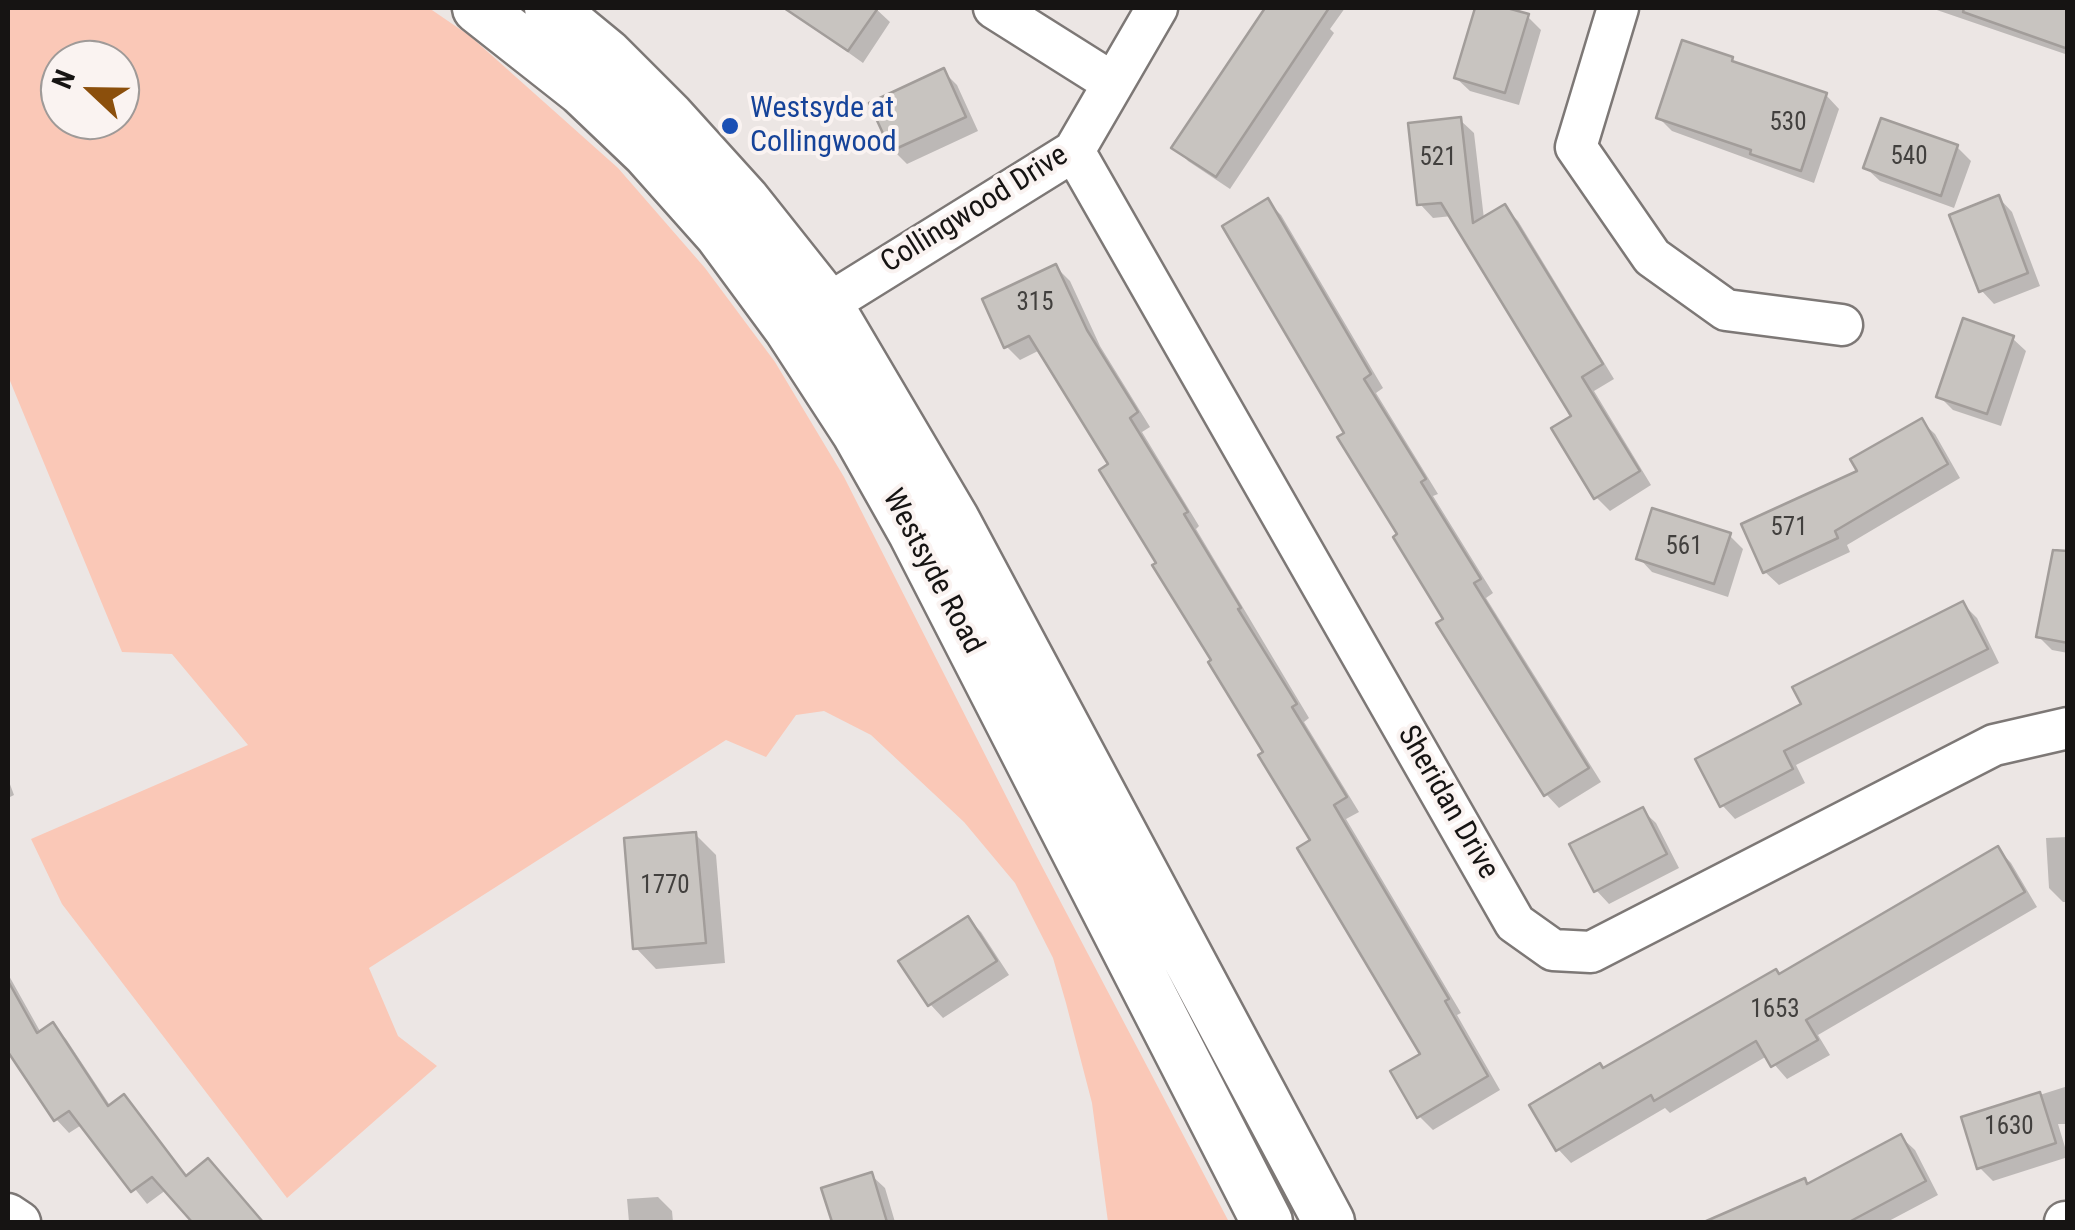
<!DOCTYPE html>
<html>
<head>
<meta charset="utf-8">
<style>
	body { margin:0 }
	#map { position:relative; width:2075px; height:1230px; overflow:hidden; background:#ece6e4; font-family:"Roboto Condensed",sans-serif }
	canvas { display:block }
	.frame { position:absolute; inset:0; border:10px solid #161413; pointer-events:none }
	.north { position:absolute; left:40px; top:40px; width:100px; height:100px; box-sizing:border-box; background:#faf3f1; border:2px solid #9f9a98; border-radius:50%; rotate:292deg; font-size:28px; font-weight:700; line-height:40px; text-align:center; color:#161413 }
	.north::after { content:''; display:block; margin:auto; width:35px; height:45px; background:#8b4f0c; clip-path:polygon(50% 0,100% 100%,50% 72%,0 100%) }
</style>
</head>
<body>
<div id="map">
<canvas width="2075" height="1230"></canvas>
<div class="frame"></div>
<div class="north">N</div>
</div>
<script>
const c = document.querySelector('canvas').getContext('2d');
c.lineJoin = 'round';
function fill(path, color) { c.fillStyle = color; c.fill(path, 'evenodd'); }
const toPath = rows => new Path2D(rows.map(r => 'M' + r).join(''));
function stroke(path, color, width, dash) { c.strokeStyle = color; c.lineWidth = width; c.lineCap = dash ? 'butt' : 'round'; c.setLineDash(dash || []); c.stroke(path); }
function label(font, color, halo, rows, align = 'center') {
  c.font = font + ' "Roboto Condensed",sans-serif'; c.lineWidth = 8; c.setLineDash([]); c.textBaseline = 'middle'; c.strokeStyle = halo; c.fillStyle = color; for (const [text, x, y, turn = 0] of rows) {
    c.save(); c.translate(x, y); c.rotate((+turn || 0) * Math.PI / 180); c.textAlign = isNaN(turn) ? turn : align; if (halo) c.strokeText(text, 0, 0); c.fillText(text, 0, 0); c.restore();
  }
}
fill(toPath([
	[8,8,429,8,470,36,618,168,705,268,775,362,844,477,1037,857,1229,1222,1108,1222,1092,1103,1066,1003,1053,958,1015,883,964,822,871,735,824,711,796,715,766,757,726,740,369,968,398,1036,437,1066,287,1198,62,904,31,839,248,745,172,654,122,652,8,376],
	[60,60,120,60,120,120,60,120]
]), '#fac8b7');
fill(toPath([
	[786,8,875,8,890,22,863,63],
	[1268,8,1345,8,1330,29,1334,33,1230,189,1188,161,1175,147],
	[1478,8,1498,8,1527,16,1541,30,1519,105,1470,91,1456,78],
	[1931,8,2068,8,2068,55],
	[1731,59,1737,65,1826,95,1839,109,1814,183,1672,131,1659,118],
	[943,71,957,85,978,131,907,164,893,150],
	[1460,120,1474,133,1484,219,1504,207,1518,221,1614,379,1594,391,1651,485,1610,511,1596,497,1574,417,1452,216,1433,218,1420,204],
	[1957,147,1971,161,1954,208,1880,181,1866,168],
	[1999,198,2012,212,2040,286,1994,304,1981,290],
	[1267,201,1281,215,1383,388,1376,393,1438,494,1433,496,1493,593,1486,598,1601,782,1559,808,1546,794,1446,620,1348,433],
	[1056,267,1070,281,1100,346,1150,427,1142,432,1199,526,1196,529,1309,718,1304,722,1359,812,1346,819,1461,1013,1457,1015,1500,1090,1433,1130,1419,1116,1423,1055,1314,841,1111,465,1040,350,1020,360,1006,346],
	[2012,338,2026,351,2001,426,1953,410,1939,396],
	[1921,421,1935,434,1960,478,1847,545,1850,552,1779,585,1765,572,1860,472],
	[1730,536,1743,549,1728,597,1652,572,1639,558],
	[2068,591,2068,653,2052,650,2038,636],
	[1963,604,1977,618,1999,663,1796,765,1805,783,1735,819,1722,805,1804,705],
	[8,779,14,795,8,798],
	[1642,810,1656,823,1679,868,1609,904,1596,890],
	[695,834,716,855,725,963,656,969,636,948],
	[2068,837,2068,902,2063,902,2049,888,2046,838],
	[1998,849,2011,863,2037,907,1818,1035,1830,1055,1787,1079,1767,1056,1670,1113,1665,1108,1571,1163,1558,1149,1604,1070,1780,976],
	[968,919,981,932,1009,975,943,1018,930,1004],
	[8,974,41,1033,52,1026,66,1039,111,1107,124,1097,188,1178,221,1175,262,1222,195,1222,166,1190,147,1204,83,1124,69,1133,56,1119,12,1054,8,1057],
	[2068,1086,2068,1124,2058,1124,2068,1157,1993,1181,1979,1167,1964,1119],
	[1901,1137,1915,1150,1938,1195,1887,1222,1710,1222,1804,1181,1809,1186],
	[871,1175,885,1188,895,1222,834,1222,824,1189],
	[658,1197,672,1211,673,1222,629,1222,627,1199]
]), '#0003');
const building = toPath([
	[784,8,878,8,848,51,784,8],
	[1265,8,1329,8,1216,177,1171,148,1265,8],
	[1475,8,1507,8,1529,14,1505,93,1454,78,1475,8],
	[1964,8,2068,8,2068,49,1963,12,1964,8],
	[1682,40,1733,57,1732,61,1827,93,1801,171,1750,154,1751,150,1656,118,1682,40],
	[944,68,966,117,891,151,869,103,944,68],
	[1461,117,1473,223,1505,204,1603,364,1582,377,1640,471,1594,499,1551,428,1571,416,1441,203,1417,205,1408,123,1461,117],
	[1881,118,1958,145,1941,196,1863,168,1881,118],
	[1999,195,2028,273,1979,292,1949,215,1999,195],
	[1268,198,1371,374,1364,379,1426,479,1421,482,1481,579,1474,583,1589,768,1544,796,1436,623,1443,619,1393,537,1397,534,1337,437,1344,433,1222,226,1268,198],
	[1056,264,1087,330,1138,412,1130,418,1188,512,1184,514,1241,608,1238,609,1297,704,1292,707,1347,797,1334,805,1449,999,1445,1001,1488,1076,1417,1118,1390,1071,1420,1054,1297,848,1310,840,1258,755,1263,752,1208,662,1211,660,1152,565,1156,563,1099,470,1108,464,1029,336,1004,348,982,299,1056,264],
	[1963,318,2014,336,1987,414,1936,397,1963,318],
	[1922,418,1948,464,1835,531,1838,538,1763,573,1741,524,1857,471,1850,459,1922,418],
	[1652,508,1731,533,1714,584,1636,559,1652,508],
	[2053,550,2068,551,2068,643,2036,637,2053,550],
	[1963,601,1988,649,1784,751,1793,769,1720,807,1695,759,1801,704,1792,687,1963,601],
	[1643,807,1667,854,1594,892,1569,844,1643,807],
	[696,832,706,943,633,949,624,838,696,832],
	[1998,846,2025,892,1806,1020,1818,1040,1771,1067,1756,1041,1654,1101,1651,1095,1556,1151,1529,1105,1600,1063,1603,1068,1776,969,1779,974,1998,846],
	[968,916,997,961,928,1006,898,961,968,916],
	[8,981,37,1033,53,1022,108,1106,124,1094,186,1176,208,1158,263,1222,192,1222,152,1177,131,1192,69,1111,54,1121,8,1052,8,981],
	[2040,1092,2056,1143,1977,1169,1961,1117,2040,1092],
	[1901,1134,1926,1181,1849,1222,1704,1222,1805,1178,1807,1184,1901,1134],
	[872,1172,887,1222,832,1222,821,1188,872,1172]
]);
fill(building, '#c8c4c0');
stroke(building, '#a29d9a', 2.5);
const minor = toPath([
	[994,8,1113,83],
	[1618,8,1576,147,1652,257,1726,310,1842,325],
	[1074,151,1515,923,1553,950,1591,952,1994,745,2068,728],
	[802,320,1074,151,1157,8],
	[8,1214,20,1222],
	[2065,1222,2068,1222]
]);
const major = toPath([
	[478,8,582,90,647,152,720,234,790,329,857,432,914,533,1267,1222],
	[550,8,606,54,669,117,745,201,826,303,954,520,1329,1222]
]);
stroke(minor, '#7d7876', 45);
stroke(major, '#7d7876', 55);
stroke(minor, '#fff', 40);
stroke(major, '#fff', 50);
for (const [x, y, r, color] of [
	[730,126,10,"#1a4fb4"]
]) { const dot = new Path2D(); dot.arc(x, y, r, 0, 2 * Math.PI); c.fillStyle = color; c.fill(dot); stroke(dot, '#faf3f1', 4); }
label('25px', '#42403e', null, [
	["530",1788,124],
	["540",1909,158],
	["521",1438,159],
	["315",1035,304],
	["571",1789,529],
	["561",1684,548],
	["1770",665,887],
	["1653",1775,1011],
	["1630",2009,1128]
]);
label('30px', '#164399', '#faf3f1', [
	["Westsyde at",750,109],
	["Collingwood",750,143]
], 'left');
label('30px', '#161413', '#faf3f1', [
	["Collingwood Drive",975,210,-32],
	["Westsyde Road",932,572,62],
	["Sheridan Drive",1447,803,60]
]);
</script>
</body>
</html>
